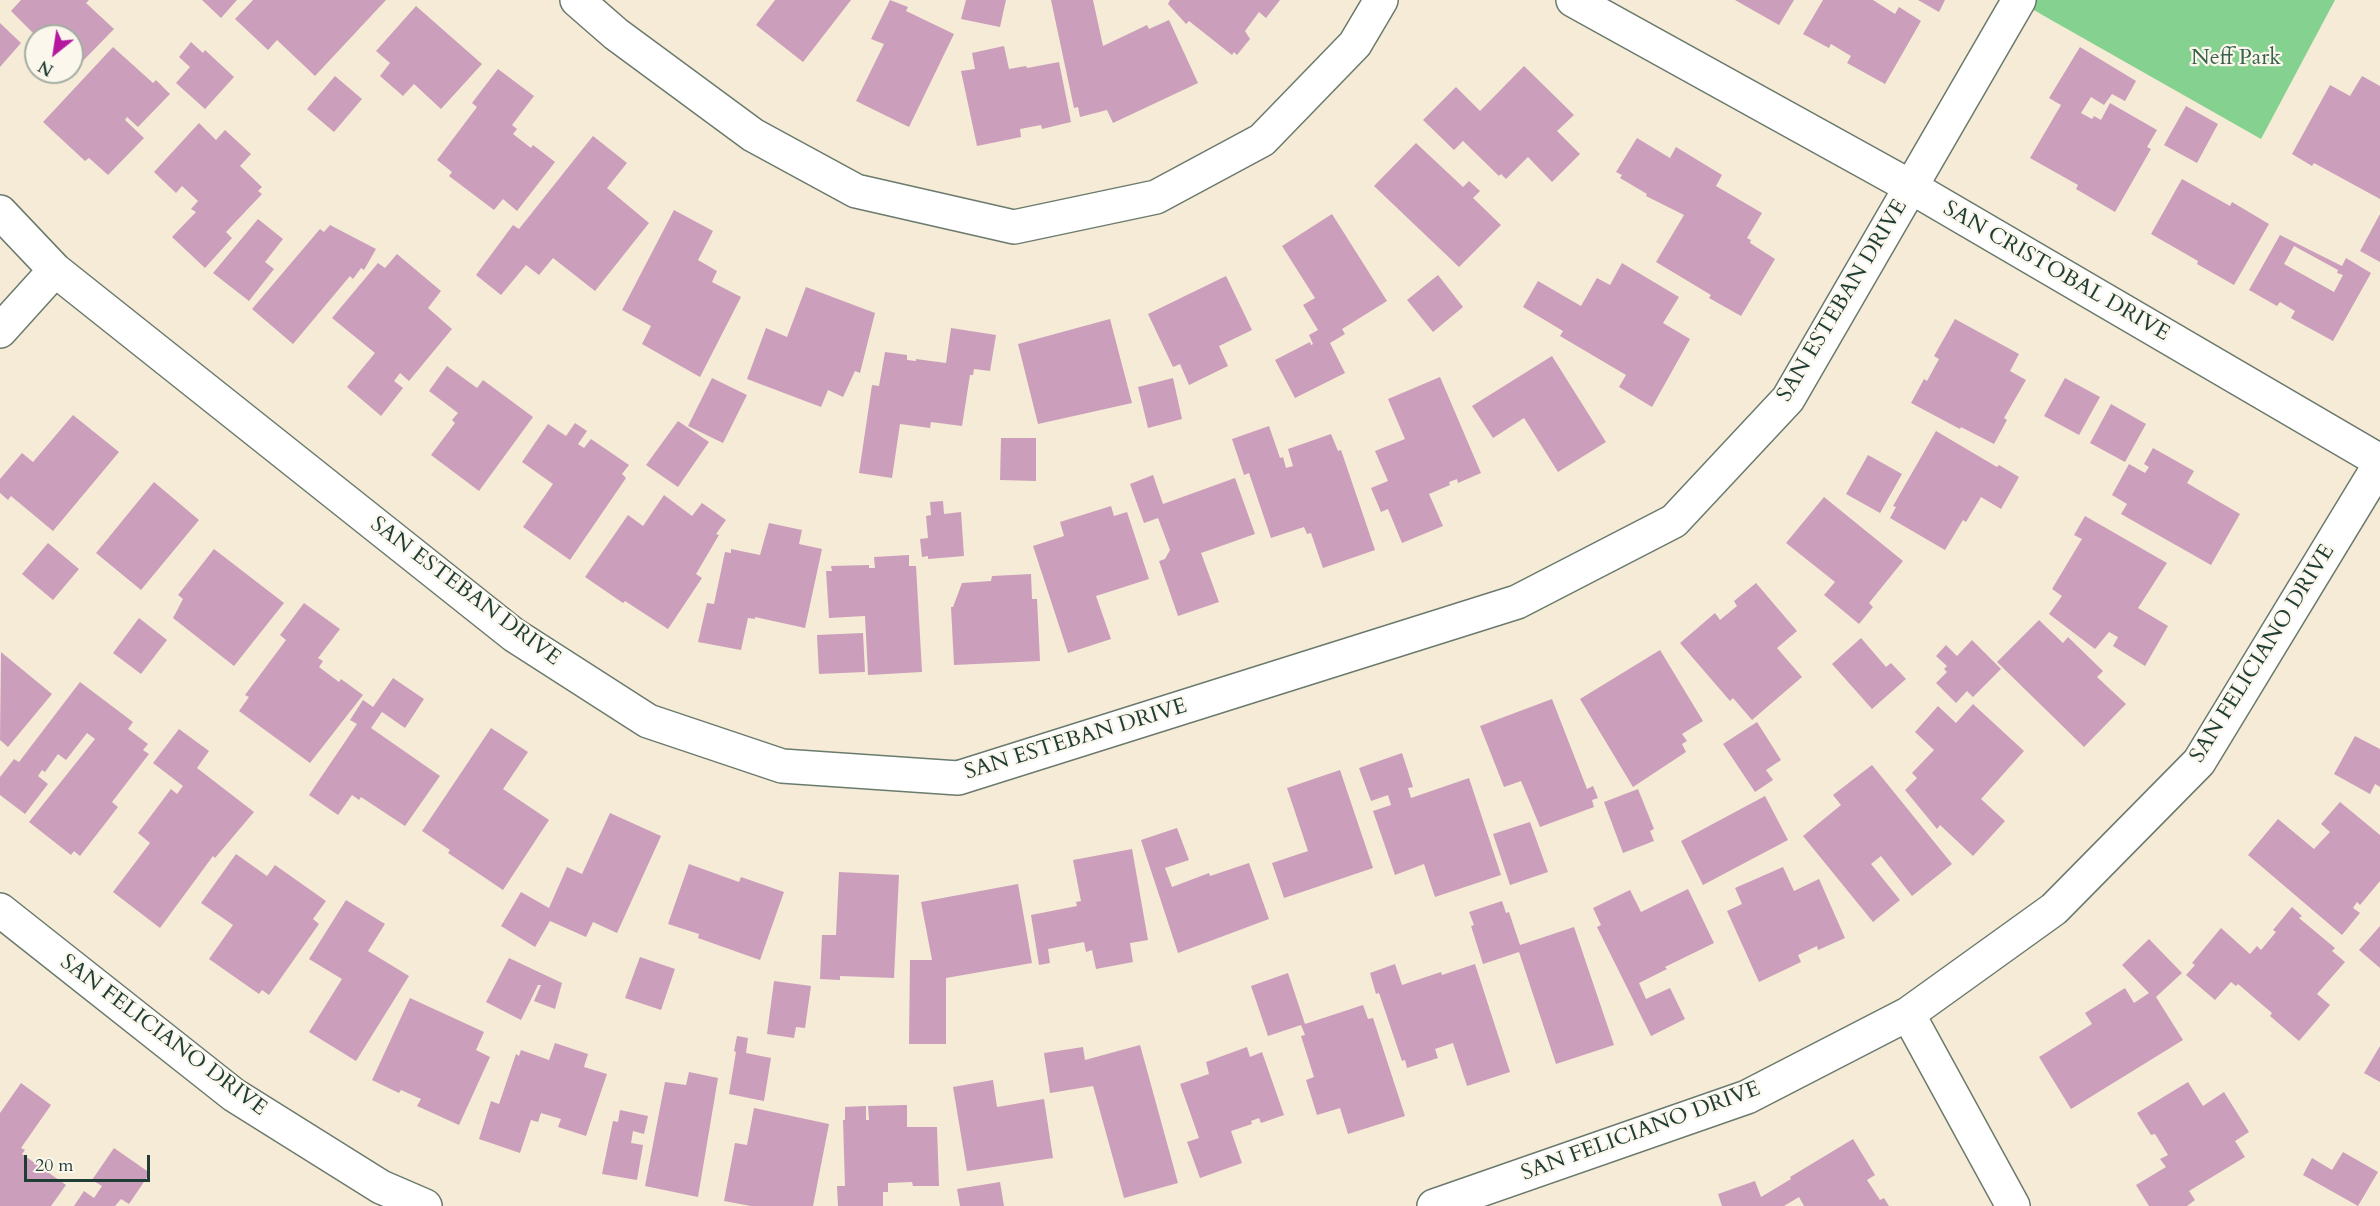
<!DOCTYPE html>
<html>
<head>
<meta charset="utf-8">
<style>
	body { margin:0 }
	#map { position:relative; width:2380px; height:1206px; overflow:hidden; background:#f5ebd6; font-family:Cardo,serif }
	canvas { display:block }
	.north { position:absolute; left:24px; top:24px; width:60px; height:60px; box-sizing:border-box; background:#fbf7ec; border:2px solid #a3ada2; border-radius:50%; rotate:210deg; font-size:16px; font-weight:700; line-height:24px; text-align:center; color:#1f3d34 }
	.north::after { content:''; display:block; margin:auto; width:21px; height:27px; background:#b5179e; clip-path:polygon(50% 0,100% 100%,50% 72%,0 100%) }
	.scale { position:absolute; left:24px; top:1155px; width:126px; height:27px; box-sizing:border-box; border:3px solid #1f3d34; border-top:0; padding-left:8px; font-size:18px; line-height:21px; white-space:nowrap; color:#1f3d34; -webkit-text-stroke:4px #fbf7ec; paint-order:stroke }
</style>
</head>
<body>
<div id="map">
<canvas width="2380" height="1206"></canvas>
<div class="north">N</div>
<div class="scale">20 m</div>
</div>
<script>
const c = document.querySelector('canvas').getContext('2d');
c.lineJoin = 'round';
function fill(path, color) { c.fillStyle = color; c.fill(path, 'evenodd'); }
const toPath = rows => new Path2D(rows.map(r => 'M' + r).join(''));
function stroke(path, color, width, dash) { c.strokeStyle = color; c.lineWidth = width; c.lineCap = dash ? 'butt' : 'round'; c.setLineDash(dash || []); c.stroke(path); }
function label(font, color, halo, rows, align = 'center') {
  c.font = font + ' Cardo,serif'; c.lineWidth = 4.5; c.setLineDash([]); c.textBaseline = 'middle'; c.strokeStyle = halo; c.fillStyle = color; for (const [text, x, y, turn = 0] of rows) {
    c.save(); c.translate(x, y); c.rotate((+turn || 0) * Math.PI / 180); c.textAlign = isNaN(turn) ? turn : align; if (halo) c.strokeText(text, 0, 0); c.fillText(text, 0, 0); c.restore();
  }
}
fill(toPath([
	[2016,0,2335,0,2261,139]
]), '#85d18f');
fill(toPath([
	[21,0,89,0,86,3,114,29,72,72,72,36,36,36,11,11],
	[202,0,237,0,221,18],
	[253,0,386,0,315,76,277,40,268,50,235,19],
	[775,0,851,0,803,62,756,25],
	[890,0,908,7,906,11,954,34,909,127,856,101,884,44,871,39],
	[966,0,1006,0,1000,27,961,19],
	[1051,0,1093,0,1103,46,1147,25,1149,29,1169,20,1198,83,1113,123,1107,110,1080,117,1078,107,1074,108],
	[1170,0,1280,0,1266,18,1259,12,1245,31,1250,39,1237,55,1234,52,1232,55,1189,21,1186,24,1168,4],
	[1735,0,1794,0,1779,25],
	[1823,0,1873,0,1895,14,1899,7,1921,21,1885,84,1847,63,1851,56,1831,44,1829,48,1803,34],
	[1918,0,1945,0,1939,12],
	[416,6,482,64,441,109,414,84,403,96,380,76,390,63,376,51],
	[0,23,21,43,0,67],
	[191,42,203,53,205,50,234,77,205,109,176,83,190,67,179,57],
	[1004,46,1009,69,1026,66,1027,68,1059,62,1071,122,1042,129,1041,125,1020,129,1021,137,977,146,961,71,975,69,972,53],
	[113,47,153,83,156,80,170,94,138,127,127,117,125,120,144,138,108,175,89,158,85,161,43,122],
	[2080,47,2136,81,2125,101,2112,94,2104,105,2091,97,2081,113,2092,119,2094,116,2101,120,2110,103,2157,130,2147,147,2151,149,2115,212,2076,189,2078,185,2030,158,2061,105,2049,98],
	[1524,66,1574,115,1557,131,1580,154,1552,182,1528,157,1506,179,1501,174,1499,176,1463,141,1454,150,1423,120,1456,87,1480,111],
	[498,69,534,96,512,125,517,129,513,134,531,148,533,145,555,162,517,211,503,199,494,210,449,176,452,172,437,160,477,107,472,103],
	[335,76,362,99,334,132,307,109],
	[2362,76,2380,86,2380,199,2314,163,2312,166,2292,154,2330,85,2350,96],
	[2186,106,2218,124,2197,163,2164,145],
	[199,123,216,140,225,130,251,154,240,166,262,187,258,191,262,194,226,232,232,238,205,268,172,237,196,212,191,209,198,201,182,186,176,193,154,172],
	[593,136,627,163,607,188,649,223,595,291,553,258,539,275,526,265,501,295,476,275,513,225,519,229],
	[1637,138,1670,158,1676,147,1722,175,1716,186,1762,213,1747,238,1751,240,1750,243,1775,259,1741,316,1709,298,1711,295,1656,262,1684,215,1646,196,1647,194,1620,178,1622,175,1616,172],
	[1416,143,1463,187,1469,181,1480,191,1473,198,1501,225,1459,267,1374,186],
	[2182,179,2230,206,2232,202,2269,224,2234,285,2197,264,2198,261,2151,234],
	[674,210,713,231,698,260,717,271,712,282,741,297,700,377,642,344,651,326,622,310],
	[1332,214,1387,301,1342,329,1345,334,1330,343,1345,373,1295,398,1275,360,1310,342,1311,345,1313,344,1309,335,1318,330,1303,305,1315,298,1282,246],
	[2380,214,2380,262,2360,251],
	[258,219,283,239,265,262,274,269,249,301,213,273],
	[330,225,376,249,364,270,361,268,353,279,350,276,293,344,252,309,320,229,324,232],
	[2280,235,2342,266,2346,258,2371,273,2333,341,2291,318,2295,311,2280,302,2277,306,2249,290],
	[2294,246,2338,270,2337,273,2343,275,2334,292,2284,264],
	[397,254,441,291,428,308,452,329,409,381,400,373,394,381,403,388,381,416,347,387,375,353,332,318,378,263,385,268],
	[1622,263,1679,297,1663,323,1690,339,1652,407,1619,387,1626,375,1560,336,1563,331,1523,307,1538,281,1581,306,1597,278,1610,285],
	[1438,275,1463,307,1433,332,1407,300],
	[1226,276,1252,330,1219,346,1228,366,1189,385,1180,364,1173,367,1148,314],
	[806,287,875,313,860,373,855,371,843,397,828,390,821,407,747,379,766,328,787,337],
	[1110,319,1132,403,1038,424,1018,344],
	[1955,319,2019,354,2010,371,2026,380,2004,418,2007,420,1994,444,1961,427,1960,429,1911,403,1924,379,1927,381,1939,359,1934,356],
	[951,328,996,335,990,371,974,369,973,375,970,375,962,426,931,422,930,428,900,424,892,478,859,473,872,385,879,386,885,352,907,355,907,360,916,361,916,359,946,363],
	[1552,356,1606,442,1558,472,1524,418,1493,438,1472,406],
	[447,366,477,388,483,380,533,417,479,491,431,455,455,423,452,420,458,413,429,391],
	[1440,377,1481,473,1458,483,1457,479,1449,482,1450,485,1429,494,1443,526,1402,543,1388,509,1381,512,1371,488,1388,481,1375,451,1405,439,1388,399],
	[712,378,747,395,723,443,688,426],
	[1173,378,1182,419,1148,428,1138,387],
	[2065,378,2100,397,2079,435,2044,416],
	[2111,404,2146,424,2125,462,2090,443],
	[73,415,119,452,53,531,11,496,8,500,0,493,0,479,22,453,33,462],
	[678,421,709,442,678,487,646,465],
	[575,423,587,431,578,444,584,448,591,439,629,465,622,474,626,478,570,560,523,527,553,484,522,462,548,424,566,436],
	[1269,426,1280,458,1283,457,1286,468,1293,466,1288,449,1331,434,1338,451,1341,450,1375,550,1323,568,1311,533,1307,534,1304,527,1271,538,1249,473,1244,475,1232,439],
	[1936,431,1997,467,1999,465,2019,477,2001,509,1981,497,1966,522,1963,520,1945,550,1890,518,1896,507,1893,506],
	[1001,438,1036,438,1036,481,1000,480],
	[2153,448,2194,471,2187,483,2240,514,2211,565,2121,514,2127,504,2112,495,2129,464,2145,473,2149,467,2144,464],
	[1868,455,1902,474,1880,513,1846,494],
	[1153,475,1163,504,1235,478,1255,534,1201,553,1219,602,1178,616,1159,561,1165,559,1170,550,1158,518,1144,523,1130,484],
	[154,482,199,520,141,590,96,553],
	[664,495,692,516,702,503,726,520,716,534,719,535,696,574,702,578,668,629,625,601,623,603,585,577,628,515,643,526],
	[1824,497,1903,561,1869,603,1873,607,1859,624,1824,595,1835,582,1786,543],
	[943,501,944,514,961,512,964,556,928,559,928,556,922,557,920,539,928,538,926,516,931,515,930,502],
	[1111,506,1114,516,1127,512,1149,579,1096,596,1111,639,1068,653,1033,546,1064,536,1060,522],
	[2085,516,2167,563,2138,608,2168,626,2145,666,2113,646,2118,637,2109,632,2095,649,2049,614,2062,596,2052,589,2082,539,2074,535],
	[769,523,802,530,799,544,822,549,805,628,755,617,755,619,748,618,741,650,698,642,707,603,714,604,725,552,731,553,731,549,760,555],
	[48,543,79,569,53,600,22,574],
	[214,549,284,603,234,666,173,618,183,599,178,595],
	[909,555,909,566,916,566,922,672,868,675,865,616,829,618,826,571,832,571,831,566,869,565,869,568,875,568,874,557],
	[1031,574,1032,599,1037,599,1040,661,954,665,951,607,953,607,962,583,991,581,992,576],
	[1756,583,1797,631,1777,648,1802,677,1752,720,1733,698,1730,701,1680,643,1715,613,1720,620,1737,606,1734,601],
	[304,603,340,629,318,658,323,661,319,667,339,682,341,679,363,695,310,763,239,711,249,697,245,695,286,640,280,635],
	[139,618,167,640,141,674,113,653],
	[2039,620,2063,643,2068,637,2103,671,2097,677,2126,704,2084,747,1997,662],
	[863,633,865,672,819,674,817,635],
	[1861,638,1886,667,1891,663,1906,679,1872,709,1832,664],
	[1972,640,2001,669,1973,697,1967,691,1956,703,1936,683,1947,672,1944,669,1947,666,1936,656,1946,645,1957,656],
	[1660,650,1703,721,1682,734,1687,741,1682,744,1686,752,1633,787,1580,699],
	[1,652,52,694,8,747,0,740],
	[393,678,424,699,405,728,382,712,371,728,440,776,405,826,361,797,359,800,352,795,338,815,309,795,357,724,350,720,363,700,373,707],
	[80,682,133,722,128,729,148,744,143,750,149,754,112,802,118,807,80,856,74,851,71,855,29,822,95,739,87,733,66,760,58,754,45,772,42,770,38,776,48,784,25,814,0,795,0,777,14,759,19,762],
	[1552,699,1587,789,1593,786,1598,798,1592,800,1594,807,1540,827,1521,781,1504,787,1480,726],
	[1973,704,2024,751,1981,799,2005,821,1973,856,1940,825,1937,829,1905,790,1917,778,1912,773,1934,750,1915,732,1938,706,1956,723],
	[1757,722,1781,760,1766,770,1773,780,1755,792,1723,744],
	[491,728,528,752,503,789,549,820,503,890,448,853,450,850,422,831],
	[179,729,209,751,197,768,254,812,215,858,213,856,160,928,113,892,150,843,138,833,171,789,177,794,183,786,153,763],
	[2355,736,2380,749,2380,787,2375,784,2370,794,2334,774],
	[1402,753,1413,787,1408,788,1411,798,1469,778,1501,875,1435,897,1424,864,1395,875,1373,811,1391,805,1388,795,1371,801,1359,768],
	[1872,765,1952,864,1912,896,1881,856,1871,864,1900,900,1873,922,1803,836,1841,805,1833,795],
	[1340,770,1373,868,1284,898,1272,863,1308,851,1287,788],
	[1638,789,1654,829,1650,831,1654,841,1623,853,1604,802],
	[1765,796,1788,840,1703,885,1681,841],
	[2340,802,2380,835,2380,881,2360,905,2357,902,2353,908,2360,913,2342,935,2248,855,2278,819,2314,849,2330,832,2321,824],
	[610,813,661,836,617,933,593,922,586,937,550,921,535,947,501,926,521,892,549,908,567,867,582,874],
	[1530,822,1548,872,1510,885,1493,834],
	[1177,828,1189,860,1165,868,1172,887,1209,873,1210,876,1249,863,1269,919,1178,953,1141,840],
	[1132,849,1148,940,1130,943,1133,962,1096,969,1092,950,1086,952,1084,942,1048,949,1050,963,1039,965,1031,915,1077,906,1076,902,1081,901,1073,860],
	[236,854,267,876,275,865,326,901,313,919,319,924,269,995,262,990,259,994,209,959,233,925,201,903],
	[689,864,739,882,741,877,784,892,760,960,698,938,699,934,668,924],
	[1783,867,1794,891,1819,879,1845,938,1818,950,1817,946,1798,955,1801,962,1759,982,1727,911,1742,904,1735,888],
	[839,872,899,875,894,978,840,976,840,980,820,979,822,935,836,935],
	[1018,884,1032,963,946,978,946,1044,909,1044,910,960,932,960,921,902],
	[1688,889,1714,943,1665,967,1667,969,1639,983,1646,999,1670,988,1685,1019,1651,1036,1597,927,1601,925,1593,908,1630,890,1641,912],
	[346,900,385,924,368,951,409,976,356,1061,309,1032,342,979,309,959],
	[1502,901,1506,913,1509,912,1520,945,1574,927,1614,1045,1556,1064,1519,952,1483,964,1471,926,1474,925,1469,912],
	[2292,907,2302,916,2299,918,2335,948,2332,951,2345,962,2317,994,2330,1005,2299,1041,2270,1016,2272,1013,2238,984,2236,986,2231,982,2215,1000,2186,975,2195,965,2192,963,2221,928,2250,954,2257,946,2261,950,2276,932,2273,930],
	[2380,926,2380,968,2359,950],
	[2149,939,2182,973,2156,997,2183,1040,2071,1109,2039,1057,2092,1024,2085,1013,2125,988,2134,1003,2149,993,2122,965],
	[640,957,675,969,661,1010,625,998],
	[509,958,562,983,555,1009,534,1001,541,985,538,985,521,1020,486,1002],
	[1395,964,1402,985,1441,972,1442,975,1475,964,1510,1072,1467,1086,1453,1043,1435,1049,1438,1058,1407,1068,1405,1060,1402,1061,1379,993,1376,994,1370,973],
	[1288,973,1305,1024,1363,1005,1368,1019,1373,1018,1405,1116,1348,1134,1340,1108,1317,1115,1306,1080,1314,1077,1301,1036,1305,1035,1301,1025,1268,1036,1251,986],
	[774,981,811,986,805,1028,796,1027,794,1038,767,1034],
	[410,998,484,1032,476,1050,490,1057,459,1125,417,1106,421,1099,401,1090,399,1093,372,1080],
	[737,1036,748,1038,746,1053,771,1058,764,1101,729,1094,736,1052,734,1051],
	[555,1043,588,1054,584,1067,607,1074,586,1136,558,1127,561,1119,541,1113,538,1122,531,1120,520,1153,479,1139,491,1101,499,1104,516,1054,519,1056,521,1050,549,1060],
	[1140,1045,1178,1183,1124,1198,1093,1086,1050,1093,1044,1053,1083,1047,1085,1060],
	[2380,1046,2380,1082,2364,1073],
	[1247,1047,1250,1057,1262,1052,1284,1115,1261,1123,1259,1118,1251,1121,1252,1124,1231,1131,1242,1163,1200,1178,1187,1142,1199,1138,1180,1084,1209,1074,1206,1062],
	[689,1072,718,1078,698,1197,645,1186,665,1082,686,1085],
	[993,1080,997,1107,1044,1099,1053,1158,967,1171,953,1087],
	[2188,1082,2203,1106,2224,1092,2249,1132,2235,1141,2245,1157,2189,1191,2195,1200,2187,1206,2149,1206,2136,1185,2166,1167,2160,1159,2168,1155,2155,1134,2151,1135,2137,1113],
	[21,1083,51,1105,21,1148,25,1150,22,1154,66,1185,51,1206,0,1206,0,1113],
	[907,1105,907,1127,937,1127,939,1186,913,1186,912,1182,888,1183,888,1192,883,1192,883,1206,838,1206,837,1186,845,1186,843,1120,845,1120,845,1107,866,1106,866,1120,869,1120,868,1106],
	[754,1108,829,1124,813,1206,751,1206,724,1201,735,1143,747,1145],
	[620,1110,648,1116,644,1134,633,1131,631,1143,643,1145,637,1180,602,1174,613,1121,618,1122],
	[1853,1139,1875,1175,1867,1180,1880,1200,1884,1198,1889,1206,1804,1206,1799,1197,1784,1206,1722,1206,1718,1194,1755,1181,1761,1197,1791,1179,1790,1177],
	[114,1148,150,1173,129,1204,121,1199,115,1206,74,1206,84,1191,94,1198,102,1186,92,1180],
	[2343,1152,2378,1172,2358,1206,2303,1175,2312,1158,2332,1170],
	[1000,1182,1004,1206,960,1206,957,1189]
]), '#cb9fbb');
const minor = toPath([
	[577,0,616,34,753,135,856,191,1014,227,1156,197,1262,140,1355,44,1381,0],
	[1573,0,1911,187,2380,461],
	[0,212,55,270,514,635,648,721,782,766,958,778,1517,602,1674,521,1788,399,2019,0],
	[0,331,55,270],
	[0,910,234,1095,381,1187,425,1206],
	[1908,1014,2013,1206],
	[1434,1206,1747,1097,1908,1014,2054,909,2199,762,2380,464]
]);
stroke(minor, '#6a7a6d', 36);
stroke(minor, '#fff', 33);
label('22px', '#38624b', '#fbf7ec', [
	["Neff Park",2236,59]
]);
label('22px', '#1f3d34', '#fbf7ec', [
	["SAN CRISTOBAL DRIVE",2056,272,30],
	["SAN ESTEBAN DRIVE",1843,301,-59],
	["SAN ESTEBAN DRIVE",465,592,37],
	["SAN FELICIANO DRIVE",2263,654,-58],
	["SAN ESTEBAN DRIVE",1076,740,-17],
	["SAN FELICIANO DRIVE",163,1036,37],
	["SAN FELICIANO DRIVE",1641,1132,-20]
]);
</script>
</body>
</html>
